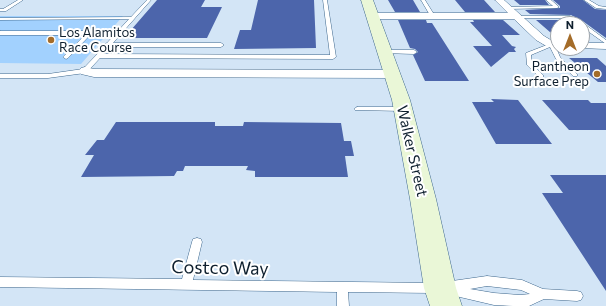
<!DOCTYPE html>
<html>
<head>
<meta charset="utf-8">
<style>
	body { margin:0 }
	#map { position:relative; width:606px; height:306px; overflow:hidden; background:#d3e5f6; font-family:Commissioner,sans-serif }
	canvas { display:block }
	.north { position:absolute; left:550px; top:16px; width:40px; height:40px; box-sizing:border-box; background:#fff; border:1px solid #9fa5ab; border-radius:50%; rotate:0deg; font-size:11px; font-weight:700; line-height:16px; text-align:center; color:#0e1f2e }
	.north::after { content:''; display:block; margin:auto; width:14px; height:18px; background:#a46c29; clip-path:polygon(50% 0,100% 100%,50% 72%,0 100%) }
</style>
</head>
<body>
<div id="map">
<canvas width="606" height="306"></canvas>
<div class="north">N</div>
</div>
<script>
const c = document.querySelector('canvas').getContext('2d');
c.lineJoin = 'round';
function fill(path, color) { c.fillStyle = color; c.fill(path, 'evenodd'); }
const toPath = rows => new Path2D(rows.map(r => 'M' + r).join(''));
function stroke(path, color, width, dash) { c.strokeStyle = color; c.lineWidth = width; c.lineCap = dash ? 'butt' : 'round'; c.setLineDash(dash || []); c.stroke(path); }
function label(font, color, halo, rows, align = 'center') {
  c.font = font + ' Commissioner,sans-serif'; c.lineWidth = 4; c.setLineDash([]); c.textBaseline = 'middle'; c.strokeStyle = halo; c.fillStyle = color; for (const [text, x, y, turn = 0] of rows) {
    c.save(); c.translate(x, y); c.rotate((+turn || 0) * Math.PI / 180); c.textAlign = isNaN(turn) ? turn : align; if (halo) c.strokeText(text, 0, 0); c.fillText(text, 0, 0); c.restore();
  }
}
fill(toPath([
	[0,16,123,16,81,64,0,63]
]), '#a2d1fe');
fill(toPath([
	[157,0,205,0,201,7,222,7,207,38,124,38],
	[258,0,314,0,316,48,234,49,240,30,251,30],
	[388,0,413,0,420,12,395,12],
	[455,0,484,0,495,12,465,12],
	[514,0,545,0,549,5,520,5],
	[553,0,583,0,595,9,606,10,606,38,584,22,571,15,530,14,525,10,560,8,560,6],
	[398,20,426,20,427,23,432,23,469,81,425,81,413,55,418,52,415,49,410,48],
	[473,20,503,20,520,35,502,35,512,46,516,47,514,49,516,52,509,52,491,67,473,46,492,46,470,22,474,22],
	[536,20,567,20,574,24,558,24,558,39],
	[569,58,597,58,606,66,606,82,598,82],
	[491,99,518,100,552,144,496,144,472,102,494,102],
	[542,100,588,100,591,103,606,103,606,130,569,130],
	[116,122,215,122,215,126,243,126,244,122,341,123,344,141,351,141,354,156,345,156,348,177,255,177,255,171,246,170,248,166,185,166,183,171,177,171,174,176,81,177,94,155,85,155,97,140,104,140],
	[550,175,606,175,606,291,542,193,563,193]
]), '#4c65ab');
const lane = toPath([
	[18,0,23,0,6,11,0,11,0,9,3,9,18,0],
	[147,0,151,0,113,43,221,43,224,45,221,47,110,47,103,54,330,55,323,0,327,0,336,57,333,59,100,58,87,72,85,73,48,78,0,78,0,74,48,74,83,69,105,46,105,44,107,43,129,19,0,20,0,18,131,17,147,0],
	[421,0,425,0,435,16,435,17,431,17,421,0],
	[546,0,551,0,559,7,557,8,507,9,505,8,507,7,553,6,546,0],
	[584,0,589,0,599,6,606,7,606,9,596,8,584,0],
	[518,16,570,16,583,23,606,40,606,44,582,27,582,24,577,24,567,18,516,18,516,17,518,16],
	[0,31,89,31,92,33,68,58,66,59,63,57,85,35,0,35,0,31],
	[552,43,555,45,560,57,577,74,577,76,573,76,556,59,550,47,531,55,532,64,543,75,543,77,539,77,527,65,526,53,552,43],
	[384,50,414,50,417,52,414,54,382,53,381,52,384,50],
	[357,107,403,107,406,109,403,111,355,110,354,109,357,107],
	[197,238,201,239,202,242,193,280,433,283,437,284,439,288,437,292,433,293,348,292,349,306,337,306,337,292,0,287,0,277,182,279,192,242,193,239,197,238],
	[487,276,522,280,543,289,577,291,581,292,583,296,581,300,577,301,544,299,529,306,513,306,494,305,447,294,443,293,439,287,441,283,445,282,487,276],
	[487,286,521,290,530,294,520,295,494,293,470,289,487,286]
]);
const street = toPath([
	[495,0,504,0,544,36,554,42,558,42,559,48,548,47,536,40,514,19,372,19,367,16,372,13,508,13,495,0],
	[582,43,606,43,606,49,578,48,582,48,582,43],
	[85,67,94,69,392,70,396,71,398,74,396,77,392,78,94,77,81,74,79,71,81,68,85,67]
]);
const secondary = toPath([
	[361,0,373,0,410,100,436,199,456,288,462,306,430,306,424,288,410,199,392,100,361,0]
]);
stroke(lane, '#3e678c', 1);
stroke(street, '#3e678c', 1);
stroke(secondary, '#3e678c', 1);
fill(lane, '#fff');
fill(street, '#fff');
fill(secondary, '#eaf7d7');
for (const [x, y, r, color] of [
	[51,40,4,"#a46c29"],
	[597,74,4,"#a46c29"]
]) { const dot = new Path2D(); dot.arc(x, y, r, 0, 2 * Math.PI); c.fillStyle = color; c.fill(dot); stroke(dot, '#fff', 1.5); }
label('13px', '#0e1f2e', '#fff', [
	["Los Alamitos",59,33],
	["Race Course",59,48],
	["Pantheon",589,67,"right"],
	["Surface Prep",589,82,"right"]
], 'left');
label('15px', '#0e1f2e', '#fff', [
	["Walker Street",412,151,77]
]);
label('18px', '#0e1f2e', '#fff', [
	["Costco Way",220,268,1]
]);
</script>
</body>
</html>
